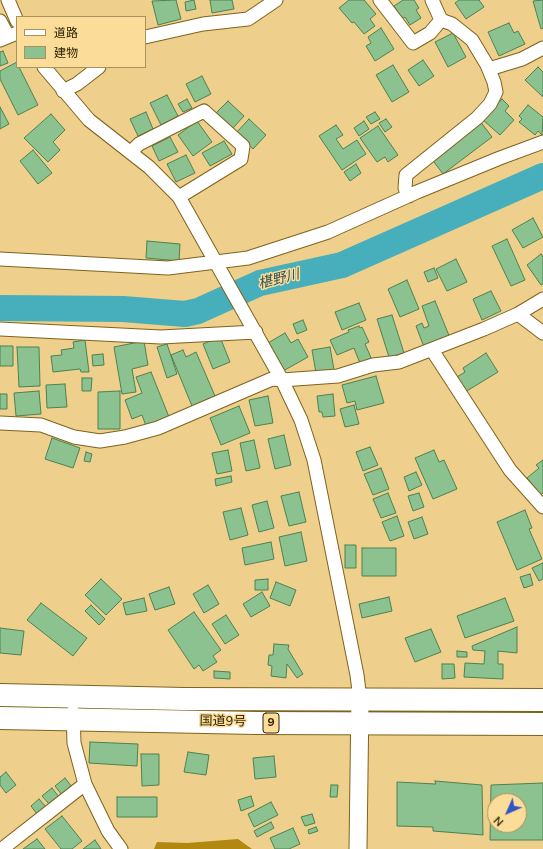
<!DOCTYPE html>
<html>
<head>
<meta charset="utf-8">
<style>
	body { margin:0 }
	#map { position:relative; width:543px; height:849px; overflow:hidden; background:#eecf8b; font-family:"Nunito Sans","Noto Sans JP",sans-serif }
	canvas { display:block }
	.legend { position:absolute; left:16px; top:16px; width:130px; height:52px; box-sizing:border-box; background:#fbdc98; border:1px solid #a9925d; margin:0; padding:5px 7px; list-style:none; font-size:12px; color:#2e2205 }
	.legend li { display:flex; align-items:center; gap:8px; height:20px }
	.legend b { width:20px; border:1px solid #a9925d }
	.north { position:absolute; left:487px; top:793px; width:40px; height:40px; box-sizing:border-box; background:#fbdc98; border:1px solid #a9925d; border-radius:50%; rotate:225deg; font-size:11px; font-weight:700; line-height:16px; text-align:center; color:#2e2205 }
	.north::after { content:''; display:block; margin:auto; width:14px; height:18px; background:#3055c5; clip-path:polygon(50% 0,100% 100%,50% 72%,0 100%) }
</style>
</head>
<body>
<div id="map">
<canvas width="543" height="849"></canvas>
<ul class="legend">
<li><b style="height:5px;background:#fff"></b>道路</li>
<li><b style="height:11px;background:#8bc28f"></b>建物</li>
</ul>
<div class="north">N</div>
</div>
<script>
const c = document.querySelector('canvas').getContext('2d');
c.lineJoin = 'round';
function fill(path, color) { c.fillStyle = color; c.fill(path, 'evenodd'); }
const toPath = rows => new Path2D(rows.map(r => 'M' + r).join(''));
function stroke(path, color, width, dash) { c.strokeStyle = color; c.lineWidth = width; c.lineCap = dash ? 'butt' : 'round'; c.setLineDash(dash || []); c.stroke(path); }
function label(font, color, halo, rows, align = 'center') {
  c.font = font + ' "Nunito Sans","Noto Sans JP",sans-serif'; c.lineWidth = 3; c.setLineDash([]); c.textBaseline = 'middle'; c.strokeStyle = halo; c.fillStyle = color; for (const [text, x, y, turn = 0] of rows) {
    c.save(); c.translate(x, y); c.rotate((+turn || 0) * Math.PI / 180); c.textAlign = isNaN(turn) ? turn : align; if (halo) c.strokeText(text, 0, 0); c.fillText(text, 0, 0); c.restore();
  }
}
fill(toPath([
	[238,839,252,849,154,849,157,842,187,843]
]), '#b28811');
stroke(toPath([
	[0,308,123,309,185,314,198,311,260,283,342,265,543,176]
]), '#46afbb', 26);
const building = toPath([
	[176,0,181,19,158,25,152,1,176,0],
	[194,0,196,9,186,11,185,2,194,0],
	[210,0,232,0,234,9,212,13,210,0],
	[349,0,364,0,376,14,370,19,375,26,364,34,354,22,352,23,339,8,349,0],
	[403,0,414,0,419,8,416,10,421,18,410,25,405,17,402,19,394,6,403,0],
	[459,0,479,0,484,7,466,19,455,3,459,0],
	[543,0,543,28,541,29,533,1,543,0],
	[509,23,514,33,518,31,525,44,499,56,488,32,509,23],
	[381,28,394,49,375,61,366,46,371,43,368,37,381,28],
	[453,33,466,57,448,67,435,42,453,33],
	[3,51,8,63,0,66,0,52,3,51],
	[423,60,434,76,419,86,408,70,423,60],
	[17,62,17,67,19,67,38,105,18,115,0,79,0,71,17,62],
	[393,65,409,92,392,102,376,75,393,65],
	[538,67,543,72,543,97,525,80,538,67],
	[202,76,211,94,195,102,186,84,202,76],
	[167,95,178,116,161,125,150,103,167,95],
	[187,99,192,108,183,112,178,104,187,99],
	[502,99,509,106,505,111,514,120,500,135,483,120,502,99],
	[228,101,244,116,232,129,216,113,228,101],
	[528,105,543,117,542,135,538,131,535,135,519,122,522,119,519,116,528,105],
	[0,107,9,124,0,129,0,107],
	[146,112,153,129,138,136,130,119,146,112],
	[375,112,380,119,371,124,366,117,375,112],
	[51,114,65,130,53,142,60,150,48,162,24,138,51,114],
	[249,119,266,135,253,149,236,133,249,119],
	[386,119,392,127,385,132,379,123,386,119],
	[197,121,212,142,193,156,178,135,197,121],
	[364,121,369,129,359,136,354,128,364,121],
	[480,121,492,137,443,174,431,158,480,121],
	[336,125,343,135,336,139,343,149,357,140,366,154,342,170,319,136,336,125],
	[378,126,398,155,388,162,385,157,377,162,360,138,378,126],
	[170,137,178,152,159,161,152,146,170,137],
	[224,141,232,154,210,166,202,153,224,141],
	[33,150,52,173,38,184,20,161,33,150],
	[186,155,195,173,176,182,167,164,186,155],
	[356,164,361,173,350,181,344,172,356,164],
	[533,218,543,237,523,248,512,230,533,218],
	[507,239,525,280,511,286,492,246,507,239],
	[147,241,180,244,179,261,146,258,147,241],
	[541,254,543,257,543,284,541,285,527,265,541,254],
	[456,259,467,282,447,291,436,269,456,259],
	[434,268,438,278,428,282,424,272,434,268],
	[407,280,419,309,400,317,388,289,407,280],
	[491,291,501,311,482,320,473,299,491,291],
	[435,301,450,338,424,347,416,326,422,323,424,328,429,326,422,306,435,301],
	[359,303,366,320,342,330,335,312,359,303],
	[392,315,404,353,389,357,377,319,392,315],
	[303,320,307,330,297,334,293,324,303,320],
	[359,326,360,328,362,327,369,342,365,344,373,362,361,366,354,348,337,355,330,340,349,332,348,330,359,326],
	[285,333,291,343,298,339,308,357,283,371,268,343,285,333],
	[220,337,230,362,213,369,203,344,220,337],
	[85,340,89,372,81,372,80,369,53,372,51,356,62,355,61,350,74,348,73,342,85,340],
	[144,341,148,365,132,369,136,392,122,394,114,347,144,341],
	[167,344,177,374,167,378,157,347,167,344],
	[0,346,13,346,13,366,0,366,0,346],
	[17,347,39,347,40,386,19,387,17,347],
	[330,347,334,370,316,373,312,350,330,347],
	[183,350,186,357,196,352,215,396,192,406,171,355,183,350],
	[486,353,498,372,465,392,457,377,465,372,463,368,486,353],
	[103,354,104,365,93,366,92,355,103,354],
	[151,372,169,417,146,426,142,415,132,419,125,400,142,393,136,377,151,372],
	[376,376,384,403,357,410,355,401,347,403,342,385,376,376],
	[82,378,92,378,91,391,82,391,82,378],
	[65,384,67,407,47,408,46,385,65,384],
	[39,391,41,414,16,416,14,393,39,391],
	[120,391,120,429,98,429,98,392,120,391],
	[0,394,7,394,7,409,0,409,0,394],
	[333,394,335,416,323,417,322,412,319,412,317,396,333,394],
	[268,396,273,423,255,426,249,400,268,396],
	[354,405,359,424,345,427,340,409,354,405],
	[239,406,250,433,221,445,210,418,239,406],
	[284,435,291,465,275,469,268,439,284,435],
	[52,438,80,448,73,468,45,459,52,438],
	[254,440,260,468,246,471,240,443,254,440],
	[370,447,378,465,363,471,356,452,370,447],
	[228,450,232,471,217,474,212,453,228,450],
	[434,450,439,462,444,460,457,489,433,499,415,458,434,450],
	[86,452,92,454,90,462,84,461,86,452],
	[543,460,543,493,541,495,527,478,539,468,536,465,543,460],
	[381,468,389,489,373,495,364,474,381,468],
	[416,472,422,485,409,491,404,477,416,472],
	[231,476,232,482,216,486,215,479,231,476],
	[299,492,306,522,289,526,281,496,299,492],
	[388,493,396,513,381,518,373,499,388,493],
	[419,493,424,507,413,511,408,496,419,493],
	[267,501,274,528,259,532,252,505,267,501],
	[241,508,248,535,230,540,223,512,241,508],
	[525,510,532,528,529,529,542,559,517,570,497,522,525,510],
	[397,516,404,536,390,541,382,522,397,516],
	[422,517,428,534,414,539,408,522,422,517],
	[301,532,307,561,285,566,279,537,301,532],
	[271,542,274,559,245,565,242,548,271,542],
	[345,545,356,545,356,568,345,568,345,545],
	[362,548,396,548,396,576,362,576,362,548],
	[543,563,543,579,539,581,532,568,543,563],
	[530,574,533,585,524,588,520,577,530,574],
	[101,579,122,599,106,615,85,595,101,579],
	[268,579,268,590,255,590,255,580,268,579],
	[276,582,296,590,290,606,270,598,276,582],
	[208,585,219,604,204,613,193,594,208,585],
	[169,587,175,604,155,610,149,594,169,587],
	[262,592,270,606,251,617,243,604,262,592],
	[389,597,392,611,362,618,359,604,389,597],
	[144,598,147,611,126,615,123,603,144,598],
	[505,598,514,621,465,638,457,616,505,598],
	[41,603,87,638,73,656,27,620,41,603],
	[91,605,105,619,99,625,85,611,91,605],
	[194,612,221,650,213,656,217,662,203,671,199,665,194,669,168,630,194,612],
	[226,615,239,635,225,644,212,624,226,615],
	[517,627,517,653,498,651,498,664,503,664,503,679,464,677,465,663,484,664,485,651,473,650,472,646,517,627],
	[0,628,24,631,21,655,0,653,0,628],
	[431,629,441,652,415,662,405,638,431,629],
	[274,644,289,645,288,649,303,674,297,678,287,664,286,678,271,676,272,666,268,665,269,655,273,655,274,644],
	[457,651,467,652,467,657,457,657,457,651],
	[442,664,454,664,455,678,442,679,442,664],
	[214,671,230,672,230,679,214,678,214,671],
	[90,742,138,744,137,766,89,763,90,742],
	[188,752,209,755,206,775,184,772,188,752],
	[141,754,159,754,159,785,142,786,141,754],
	[274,756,276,777,255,779,253,758,274,756],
	[6,772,16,785,6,793,0,785,0,777,6,772],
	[65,778,72,787,62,795,55,786,65,778],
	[435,781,482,785,483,835,433,831,433,827,397,826,397,782,436,784,435,781],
	[543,783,543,840,490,840,491,785,543,783],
	[495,801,519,801,519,825,495,825,495,801],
	[331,785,338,785,337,797,330,797,331,785],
	[52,788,59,797,50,805,42,796,52,788],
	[251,796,254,806,241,811,238,800,251,796],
	[117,797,157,797,157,817,117,817,117,797],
	[39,799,46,807,37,814,31,806,39,799],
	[271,802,278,815,254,827,248,814,271,802],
	[312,814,315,823,305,826,301,817,312,814],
	[62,816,82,841,72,849,61,849,45,829,62,816],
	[271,822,274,828,257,837,254,831,271,822],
	[316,827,318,831,309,834,308,830,316,827],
	[293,828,300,844,289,849,275,849,270,838,293,828],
	[37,839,45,849,23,849,37,839],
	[95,840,101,849,83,849,95,840]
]);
fill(building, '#8bc28f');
stroke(building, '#4d8151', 1);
const minor = toPath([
	[8,0,17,21],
	[380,0,413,43,430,33,441,20],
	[0,21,8,36],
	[145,37,203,24,248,19,276,0],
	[0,40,17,33],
	[44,67,89,120,149,167,179,197,282,380,301,420,314,460,357,675,360,699],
	[489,69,522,59,543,48],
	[63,91,77,84,99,67],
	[131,152,139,144,204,111,243,146,241,159,179,197],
	[409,196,405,188,406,175,477,118,490,104,496,92,494,82,487,65,472,40,452,24,441,20,432,0],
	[0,259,168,268,248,258,328,232,417,192,500,158,543,142],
	[518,314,543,333],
	[0,329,161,337,256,332],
	[432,350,510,470,543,507],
	[0,423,41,425,74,437,100,441,125,437,158,428,272,379,282,380,338,376,373,365,399,362,484,329,518,314,543,299],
	[85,784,108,831,121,849],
	[2,849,85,784,74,743,73,712]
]);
const tertiary = toPath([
	[358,849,360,699]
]);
const trunk = toPath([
	[0,695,184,699,543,700],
	[0,718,256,723,543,724]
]);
stroke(minor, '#7f631c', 15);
stroke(tertiary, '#7f631c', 19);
stroke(trunk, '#7f631c', 24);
stroke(minor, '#fff', 13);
stroke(tertiary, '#fff', 17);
stroke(trunk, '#fff', 22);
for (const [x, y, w] of [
	[271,723,16]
]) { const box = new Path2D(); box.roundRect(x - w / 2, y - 10, w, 20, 3); c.fillStyle = '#fbdc98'; c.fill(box); stroke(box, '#2e2205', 1); }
label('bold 12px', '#2e2205', null, [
	["9",271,723]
]);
label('13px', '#2e2205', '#fbdc98', [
	["国道9号",223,722,1]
]);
label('italic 14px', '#335357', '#fbdc98', [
	["椹野川",279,280,-14]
]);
</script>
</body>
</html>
